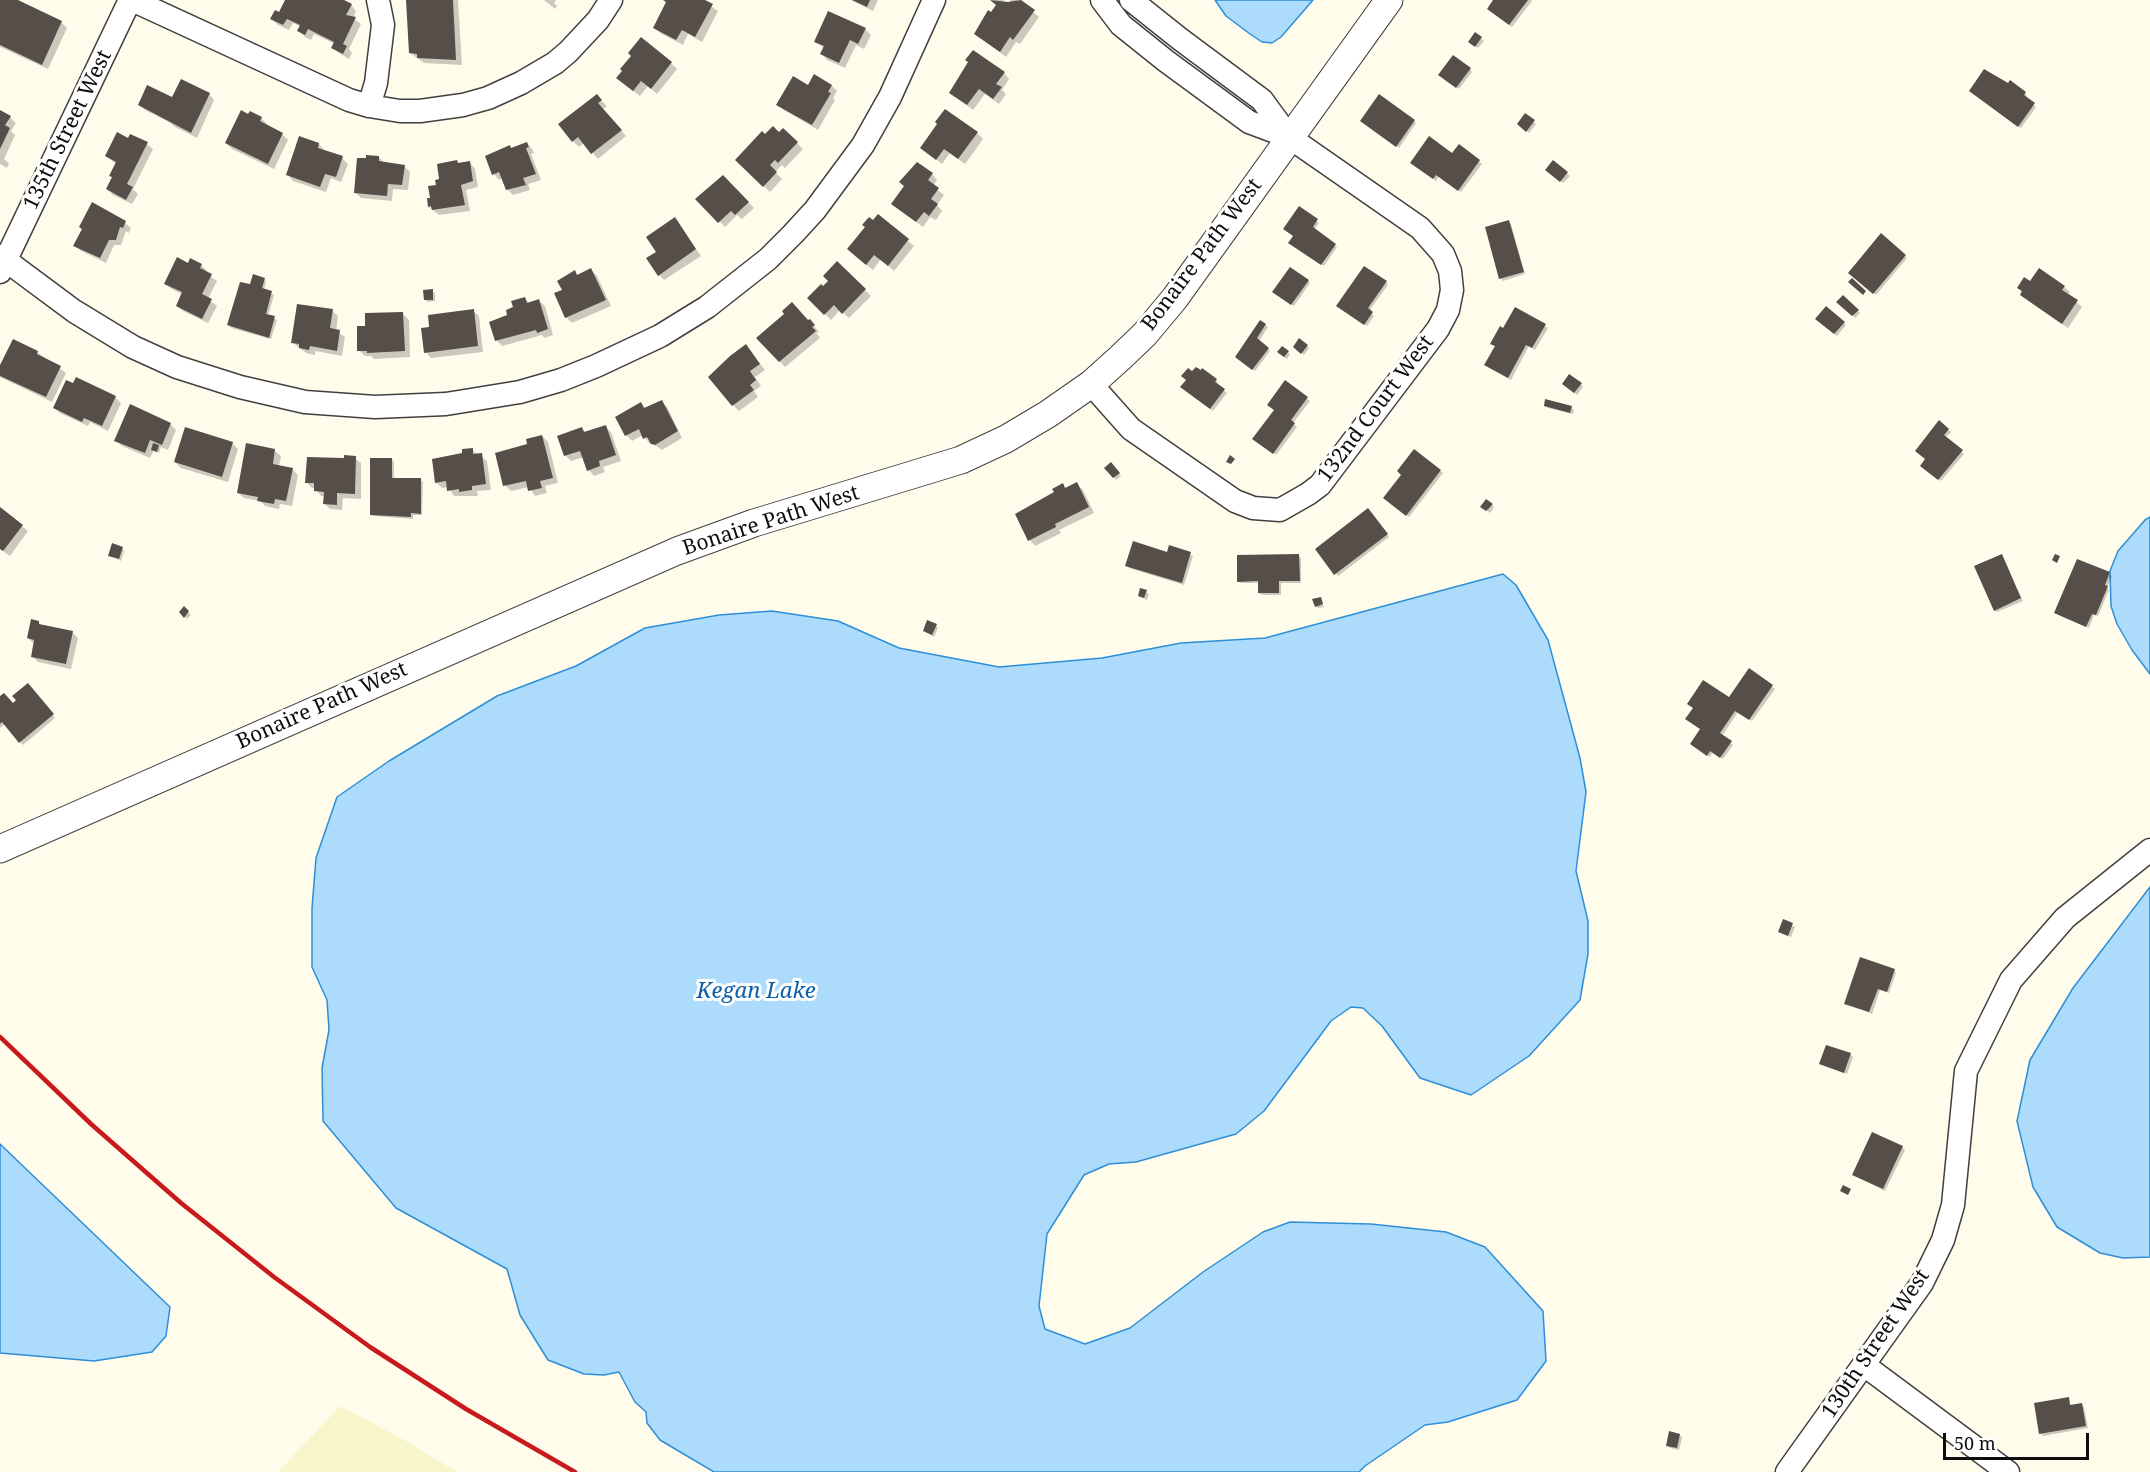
<!DOCTYPE html>
<html>
<head>
<meta charset="utf-8">
<style>
	body { margin:0 }
	#map { position:relative; width:2150px; height:1472px; overflow:hidden; background:#fffcec; font-family:"Noto Serif",serif }
	canvas { display:block }
	.scale { position:absolute; left:1943px; top:1433px; width:146px; height:27px; box-sizing:border-box; border:3px solid #0d0d0d; border-top:0; padding-left:8px; font-size:18px; line-height:21px; white-space:nowrap; color:#0d0d0d; -webkit-text-stroke:4px #fff; paint-order:stroke }
</style>
</head>
<body>
<div id="map">
<canvas width="2150" height="1472"></canvas>
<div class="scale">50 m</div>
</div>
<script>
const c = document.querySelector('canvas').getContext('2d');
c.lineJoin = 'round';
function fill(path, color) { c.fillStyle = color; c.fill(path, 'evenodd'); }
const toPath = rows => new Path2D(rows.map(r => 'M' + r).join(''));
function stroke(path, color, width, dash) { c.strokeStyle = color; c.lineWidth = width; c.lineCap = dash ? 'butt' : 'round'; c.setLineDash(dash || []); c.stroke(path); }
function label(font, color, halo, rows, align = 'center') {
  c.font = font + ' "Noto Serif",serif'; c.lineWidth = 6; c.setLineDash([]); c.textBaseline = 'middle'; c.strokeStyle = halo; c.fillStyle = color; for (const [text, x, y, turn = 0] of rows) {
    c.save(); c.translate(x, y); c.rotate((+turn || 0) * Math.PI / 180); c.textAlign = isNaN(turn) ? turn : align; if (halo) c.strokeText(text, 0, 0); c.fillText(text, 0, 0); c.restore();
  }
}
fill(toPath([
	[340,1406,406,1441,457,1472,278,1472]
]), '#f7f5ca');
const water = toPath([
	[1215,0,1313,0,1281,37,1272,43,1262,42,1250,34,1226,16,1215,0],
	[2150,517,2150,674,2132,650,2117,624,2111,606,2110,571,2118,551,2145,520,2150,517],
	[1503,574,1516,585,1548,640,1580,758,1586,792,1576,871,1588,921,1588,954,1580,1000,1529,1056,1471,1095,1420,1078,1382,1026,1363,1008,1351,1007,1331,1021,1264,1111,1236,1134,1136,1162,1109,1164,1084,1175,1047,1234,1039,1306,1045,1329,1085,1344,1130,1328,1203,1272,1263,1232,1290,1222,1371,1224,1446,1232,1485,1247,1543,1311,1546,1361,1517,1400,1448,1422,1425,1425,1365,1466,1359,1472,714,1472,660,1440,647,1423,646,1412,635,1402,619,1372,604,1375,584,1374,548,1360,520,1315,507,1269,396,1208,323,1121,322,1068,329,1030,327,1000,312,967,312,908,316,858,337,797,389,761,497,696,576,666,645,628,719,615,772,611,838,621,899,648,999,667,1102,658,1181,643,1265,638,1503,574],
	[2150,887,2150,1257,2123,1258,2100,1253,2057,1227,2033,1187,2017,1121,2030,1060,2073,988,2150,887],
	[0,1144,170,1307,166,1336,152,1352,94,1361,0,1353,0,1144]
]);
fill(water, '#acdbfb');
stroke(water, '#2d8fd8', 1.5);
fill(toPath([
	[0,0,15,0,61,22,67,28,48,69,0,47],
	[287,0,340,0,351,5,356,11,353,18,361,24,349,49,352,53,349,59,339,53,333,48,335,44,314,34,311,40,305,37,299,31,301,27,293,23,289,30,278,25,272,19,280,14],
	[408,0,458,0,462,65,424,63,410,53],
	[544,0,556,0,554,3,557,6,555,9],
	[664,0,702,0,718,11,702,42,688,34,683,45,660,33,655,28,667,3],
	[851,0,878,0,873,11],
	[993,0,1003,0,1008,4,1011,0,1018,0,1039,17,1020,44,1016,42,1006,57,982,39,998,5],
	[1495,0,1531,0,1532,1,1512,27,1491,11],
	[865,29,871,35,864,49,856,45,845,68,827,60,822,54,824,48,815,41],
	[1476,34,1484,41,1478,48,1472,44],
	[671,63,677,69,657,94,648,86,640,96,624,84],
	[1470,69,1472,72,1459,89,1442,77],
	[1004,73,1009,79,1002,90,1006,94,999,104,985,94,973,110,951,93],
	[832,86,837,91,833,98,835,100,818,130,784,110,778,104],
	[1973,93,2025,93,2027,96,2025,98,2036,107,2021,128],
	[209,94,214,100,197,138,175,127,169,122,145,110,140,105],
	[597,96,607,106,603,109,626,136,598,159,584,143,579,147,573,141],
	[0,112,10,117,16,123,11,131,15,135,4,159,9,163,7,168,0,164],
	[1526,115,1536,124,1529,133,1521,127],
	[261,118,267,124,266,126,282,134,288,140,274,169,232,149,226,143],
	[1414,121,1416,123,1399,148,1364,123],
	[783,130,803,149,785,168,782,165,775,172,782,179,770,192,737,160,765,136,779,134],
	[977,133,983,139,965,164,950,153,942,164,922,148],
	[129,140,147,144,153,149,133,189,138,194,132,204,113,195,107,189,113,178,111,176,116,164,106,156],
	[319,144,324,150,342,158,348,164,341,182,331,178,326,192,293,181,288,175],
	[527,144,532,149,534,153,531,154,541,180,528,184,530,190,513,195,507,189,503,178,499,180,494,174,510,147,512,149],
	[1459,146,1482,164,1461,192,1439,176,1436,181,1414,165,1453,155],
	[379,157,384,163,404,166,410,172,408,190,393,189,392,201,361,198,355,192],
	[1554,162,1570,176,1563,183,1547,170],
	[470,163,475,169,478,187,466,190,470,211,439,215,429,207,438,186,459,164],
	[932,174,937,180,933,186,944,195,937,205,942,211,936,220,930,217,923,227,899,209],
	[723,177,754,208,742,219,737,215,725,227,698,199],
	[1300,208,1319,223,1314,230,1337,247,1324,266,1293,245],
	[878,216,914,246,894,271,881,259,873,270,854,255],
	[675,219,701,256,664,280,659,275,658,252],
	[1509,222,1511,224,1525,274,1503,281,1500,278],
	[125,223,131,228,129,233,126,231,121,245,114,245,106,263,81,251,75,245],
	[1881,236,1907,258,1876,295,1850,273],
	[837,263,871,296,849,318,840,310,831,320,809,298,830,281],
	[189,265,201,265,207,271,206,273,217,281,208,299,217,306,208,323,183,311,177,306,183,295,172,289,166,284],
	[591,270,597,276,611,306,572,323,566,317,556,294,564,290,574,272,578,276],
	[264,279,266,282,264,290,274,295,268,316,277,320,271,339,231,328,229,325,251,286],
	[1308,281,1310,283,1294,306,1277,294],
	[1386,282,1388,285,1369,311,1374,316,1367,326,1341,308],
	[2031,283,2064,287,2070,292,2068,295,2082,307,2068,328,2027,300,2019,288],
	[432,291,435,293,435,301,428,302,425,299],
	[1843,297,1860,313,1855,318,1838,302],
	[525,298,530,304,539,301,545,306,553,335,544,338,542,335,502,346,497,341,515,308],
	[1826,308,1846,325,1837,336,1817,319],
	[1516,309,1548,328,1535,350,1529,346,1511,380,1488,367,1496,347,1494,346],
	[332,311,338,316,336,331,345,337,342,356,315,351,315,355,306,353,292,342],
	[473,311,479,316,483,352,431,358,426,352,431,328],
	[403,314,409,320,410,357,374,359,371,356,365,356,359,350],
	[810,321,819,332,816,333,820,338,785,367,758,338],
	[1265,325,1268,327,1259,341,1270,351,1255,371,1239,359],
	[13,341,38,353,66,373,52,402,0,377,0,368],
	[746,346,765,370,755,377,761,386,754,391,758,397,739,411,733,405],
	[1307,346,1309,348,1304,355,1295,347],
	[1288,352,1290,354,1287,359,1281,355],
	[1202,370,1216,380,1218,383,1217,385,1227,393,1213,411,1184,389,1193,373],
	[1285,382,1310,401,1293,423,1297,427,1276,455,1257,441,1276,410],
	[1581,384,1583,387,1577,395,1566,386],
	[115,397,121,403,108,431,90,422,88,426,60,413,54,407],
	[661,402,667,407,682,438,662,450,652,443,650,444,643,435,632,441,626,435,641,403,646,409],
	[1545,406,1571,407,1574,410,1573,414,1548,408],
	[1939,423,1951,432,1945,438,1964,454,1941,481,1924,468],
	[170,424,176,430,168,450,161,447,159,453,154,450,150,458,122,446,116,441],
	[605,427,611,432,621,461,603,467,605,472,594,476,589,470,584,457,571,461,565,455,582,429,586,433],
	[186,429,233,444,238,449,228,482,181,468,175,462],
	[542,436,548,442,558,483,545,486,547,493,535,496,529,487,511,491,505,485,529,445],
	[472,450,487,461,491,490,477,491,478,496,454,496,448,487,442,488,436,482,463,454],
	[275,451,281,456,279,466,292,469,298,475,292,506,280,504,279,509,265,506,260,501,244,498,238,493],
	[355,458,361,463,361,499,343,498,342,510,330,509,324,503,325,496,321,496,315,488,312,488,306,482,345,459],
	[392,459,394,462,394,480,420,480,423,482,422,515,413,515,413,519,374,516,371,514],
	[1114,466,1121,476,1116,480,1114,477],
	[1440,471,1443,473,1409,517,1387,500],
	[1077,484,1083,490,1094,513,1059,530,1061,533,1035,546,1030,540,1017,515,1056,493,1063,485,1067,489],
	[1487,501,1494,507,1490,513,1482,507],
	[0,509,28,531,10,556,0,549],
	[1371,512,1389,537,1338,576,1317,549],
	[1170,547,1193,556,1184,585,1129,568,1127,565,1168,553],
	[122,548,124,551,121,561,110,555],
	[2001,555,2023,601,1997,612,1995,610],
	[1298,556,1301,558,1301,583,1281,583,1281,595,1262,595,1259,593,1259,583,1241,583,1239,581],
	[2109,574,2112,576,2107,588,2109,590,2098,616,2094,615,2089,628,2056,613],
	[1146,592,1149,594,1147,600,1139,596],
	[1320,598,1324,607,1318,608,1316,606],
	[184,608,191,615,187,619,181,612],
	[39,623,42,626,72,632,78,638,71,669,38,662,32,656,35,645,28,638],
	[936,625,938,628,934,637,924,631],
	[1750,670,1775,689,1752,721,1738,712,1722,736,1733,745,1723,759,1713,752,1710,757,1694,746],
	[28,685,55,718,23,745,5,724,0,728,0,698,13,705],
	[1784,921,1795,927,1791,937,1780,932],
	[1894,970,1896,973,1889,993,1880,990,1872,1014,1846,1003],
	[1850,1054,1853,1057,1847,1074,1820,1064],
	[1902,1147,1905,1150,1885,1191,1854,1175],
	[2068,1399,2072,1407,2082,1405,2084,1407,2088,1428,2043,1436,2040,1433],
	[1680,1435,1682,1438,1679,1450,1670,1448,1667,1445]
]), '#0003');
fill(toPath([
	[0,0,18,0,62,21,42,65,0,45],
	[285,0,344,0,352,4,346,15,356,17,343,44,347,46,343,54,331,48,334,42,308,29,305,35,297,31,300,25,287,19,283,25,270,19,275,10,279,12],
	[406,0,453,0,456,60,417,58,417,54,409,53],
	[663,0,705,0,713,4,695,37,682,30,676,40,653,28,666,2],
	[852,0,870,0,867,7],
	[990,0,1008,2,1021,0,1035,10,1013,40,1010,37,1000,52,974,34,988,10,991,12,996,5],
	[1493,0,1528,0,1509,25,1487,9],
	[828,11,866,28,858,44,850,40,839,63,820,54,824,46,814,42],
	[1475,32,1482,37,1475,47,1468,42],
	[641,37,672,62,651,89,641,81,633,91,616,78,622,71,620,69,631,56,628,53],
	[973,50,1005,72,996,84,1002,87,993,99,979,89,967,105,949,93,968,62,965,60],
	[1453,55,1471,68,1456,88,1438,75],
	[1984,69,2008,83,2010,80,2026,92,2024,95,2035,103,2018,127,1969,91],
	[814,74,832,85,828,92,831,93,812,125,776,105,793,76,808,85],
	[181,79,210,93,191,133,138,105,147,85,172,97],
	[597,94,602,100,598,103,622,130,591,154,578,137,572,142,558,124],
	[1379,94,1415,120,1396,147,1360,121],
	[945,109,978,132,958,159,944,149,936,160,920,148,937,124,935,122],
	[0,110,11,116,5,125,10,128,0,149],
	[241,110,248,114,250,111,262,117,260,121,283,133,268,164,225,143],
	[1525,113,1535,120,1526,132,1517,124],
	[773,126,779,132,783,128,798,142,778,163,775,160,770,165,777,172,763,187,735,160,762,131,765,134],
	[117,132,128,138,130,134,148,142,127,184,133,187,126,200,106,189,112,177,109,176,116,162,105,156],
	[299,136,319,143,318,148,343,156,336,177,325,174,320,187,286,175],
	[1429,136,1452,153,1459,144,1480,160,1458,191,1436,175,1433,179,1410,163],
	[527,142,529,147,526,148,536,174,523,178,526,185,506,190,499,172,492,175,485,156,510,145,511,148],
	[366,155,379,156,379,161,405,165,402,185,388,184,387,196,354,193,357,158,366,158],
	[457,160,458,163,470,161,473,181,461,185,465,205,432,210,431,206,428,207,427,198,430,198,428,186,436,185,435,180,439,179,437,164],
	[1553,160,1568,172,1560,182,1545,170],
	[917,162,933,173,928,180,939,188,931,199,938,204,929,216,924,212,916,222,891,204,904,186,899,182],
	[723,175,749,202,735,215,731,211,718,223,695,199],
	[92,202,126,221,123,228,120,227,116,240,109,240,100,258,73,246,82,229,79,227],
	[1299,206,1318,219,1313,227,1336,244,1321,265,1288,243,1293,236,1283,229],
	[878,214,909,239,888,266,874,255,866,265,847,249,865,227,862,225,869,217,873,220],
	[675,217,696,249,658,276,646,258,656,252,646,237],
	[1509,220,1524,272,1499,279,1485,227],
	[1881,233,1906,255,1873,294,1848,273],
	[177,257,188,263,190,258,202,264,200,268,212,274,202,294,212,299,202,319,176,306,182,292,164,284],
	[837,261,866,289,842,314,834,305,824,315,807,298,821,284,823,286,828,281,823,276],
	[1364,266,1387,281,1368,308,1373,312,1364,325,1336,306],
	[1290,267,1309,280,1291,305,1272,292],
	[591,268,606,300,565,318,554,293,562,290,557,281,575,270,577,275],
	[2039,268,2065,286,2062,290,2078,300,2062,324,2020,295,2022,291,2017,288,2024,277,2030,281],
	[253,274,265,278,262,288,272,291,266,314,275,316,269,338,227,325,240,282,250,284],
	[1852,278,1866,291,1863,295,1848,282],
	[433,289,433,300,424,300,423,290],
	[1843,295,1859,310,1852,316,1836,302],
	[525,297,527,303,539,299,548,329,537,333,536,330,495,341,489,322,507,315,506,310,513,307,511,301],
	[792,302,808,320,810,319,815,325,812,327,816,331,779,362,756,338,784,314,782,311],
	[297,304,333,309,330,328,340,330,337,351,310,346,309,350,299,348,299,344,291,343],
	[1826,306,1845,322,1834,334,1815,319],
	[1515,307,1546,324,1532,348,1526,345,1508,378,1484,365,1495,346,1490,344,1500,326,1503,328],
	[474,309,478,346,424,353,421,328,429,327,428,315],
	[403,312,405,351,367,353,367,351,357,351,357,326,365,326,365,313],
	[1260,320,1266,324,1257,338,1269,348,1252,370,1235,357],
	[1299,338,1308,345,1301,354,1293,347],
	[13,339,38,351,37,354,61,366,46,397,0,376,0,365],
	[746,344,760,364,750,371,756,380,750,385,754,390,732,406,708,377,730,356],
	[1282,346,1289,351,1284,357,1277,352],
	[1196,367,1201,370,1202,368,1217,379,1215,382,1225,389,1210,409,1180,387,1186,380,1181,376,1188,368,1192,371],
	[1569,374,1582,383,1574,393,1562,384],
	[76,377,116,396,102,426,84,418,82,422,53,408,66,380,73,383],
	[1285,380,1308,397,1291,420,1295,423,1273,454,1252,439,1274,410,1267,405],
	[1545,399,1572,406,1570,413,1544,406],
	[662,400,678,431,655,445,651,444,647,437,643,439,639,429,625,436,615,417,641,402,644,408],
	[130,404,171,423,162,445,150,440,145,453,114,441],
	[1939,420,1949,429,1944,435,1963,450,1938,480,1920,466,1925,459,1915,451],
	[606,425,616,455,599,461,600,466,587,471,580,451,564,456,557,436,582,427,584,432],
	[185,427,233,442,222,477,174,462],
	[542,435,553,478,540,481,542,488,528,491,526,481,503,486,495,453,527,444,526,439],
	[153,443,159,445,157,452,151,450],
	[246,443,275,449,273,464,293,468,286,501,275,499,274,504,257,501,258,497,237,493],
	[473,448,473,454,482,453,486,484,472,486,472,490,459,492,459,489,447,491,446,481,435,483,432,459,462,453,462,449],
	[1414,449,1441,470,1406,516,1383,498,1401,475,1397,471],
	[344,455,356,456,355,494,337,493,337,505,323,504,324,492,314,491,314,483,305,483,307,457,344,458],
	[1230,455,1235,459,1231,464,1226,462],
	[370,458,392,458,392,478,421,478,421,514,411,513,411,517,370,515],
	[1111,462,1120,473,1113,478,1104,468],
	[1077,482,1089,507,1055,524,1056,527,1028,541,1015,514,1054,492,1052,489,1063,483,1065,488],
	[1486,499,1493,504,1486,511,1480,507],
	[0,507,23,525,3,551,0,549],
	[1368,508,1388,534,1334,575,1315,549],
	[1133,541,1167,552,1169,545,1191,552,1182,583,1125,566],
	[112,543,123,547,119,559,108,556],
	[1299,554,1300,581,1279,581,1279,593,1258,593,1258,581,1237,582,1237,555],
	[2002,554,2021,598,1994,611,1974,566],
	[2055,554,2060,556,2057,563,2052,560],
	[2077,559,2110,572,2105,585,2108,586,2096,615,2092,614,2086,627,2054,613],
	[1140,588,1147,590,1144,598,1138,596],
	[1321,597,1323,604,1315,607,1312,599],
	[184,606,189,611,184,618,179,612],
	[31,619,39,621,39,624,73,631,66,664,31,657,34,640,27,638],
	[927,620,937,624,932,635,923,631],
	[1749,668,1773,685,1749,720,1735,711,1720,733,1732,741,1720,758,1710,751,1707,756,1690,744,1700,729,1685,719,1693,708,1687,704,1703,680,1729,697],
	[28,683,54,714,19,743,2,722,0,724,0,696,4,693,13,703,16,700,12,696],
	[1783,919,1793,923,1788,936,1778,932],
	[1860,957,1895,969,1887,992,1878,989,1869,1012,1844,1004],
	[1826,1045,1851,1053,1844,1073,1819,1064],
	[1872,1132,1903,1146,1883,1189,1852,1175],
	[1843,1185,1851,1189,1848,1195,1840,1191],
	[2069,1397,2070,1405,2082,1403,2086,1426,2039,1434,2034,1403],
	[1669,1431,1680,1434,1677,1448,1666,1446]
]), '#564e48');
const minor = toPath([
	[132,0,349,100,369,106,400,111,420,111,463,105,488,98,521,83,555,63,568,52,598,20,611,0],
	[1131,0,1180,39,1262,100,1289,137],
	[369,106,376,83,383,25,378,0],
	[0,256,74,311,133,347,177,367,240,387,305,402,375,407,446,404,520,392,561,380,596,366,660,336,707,307,768,259,793,234,815,210,863,145,890,97,934,0],
	[0,272,130,0],
	[1091,384,1131,429,1235,501,1253,508,1280,510,1308,494,1320,485,1438,329,1448,310,1452,290,1450,271,1443,254,1420,228,1289,137,1249,122,1166,61,1121,25,1102,0],
	[1864,1365,2008,1472],
	[1787,1472,1922,1283,1943,1240,1953,1205,1966,1071,2011,980,2065,918,2150,850]
]);
const tertiary = toPath([
	[0,849,677,551,754,523,961,460,1006,439,1048,414,1091,384,1120,358,1145,334,1175,298,1389,0]
]);
stroke(minor, '#404040', 25);
stroke(tertiary, '#404040', 29);
stroke(minor, '#fff', 22);
stroke(tertiary, '#fff', 27);
stroke(toPath([
	[0,1037,91,1124,181,1203,274,1277,370,1347,466,1409,575,1472]
]), '#c8191c', 4.5);
label('21px', '#0d0d0d', '#fff', [
	["135th Street West",68,130,-64],
	["Bonaire Path West",1202,255,-53],
	["132nd Court West",1376,409,-53],
	["Bonaire Path West",771,521,-18],
	["Bonaire Path West",322,706,-24],
	["130th Street West",1876,1344,-56]
]);
label('italic 22px', '#0c5fa8', '#fff', [
	["Kegan Lake",756,992]
]);
</script>
</body>
</html>
